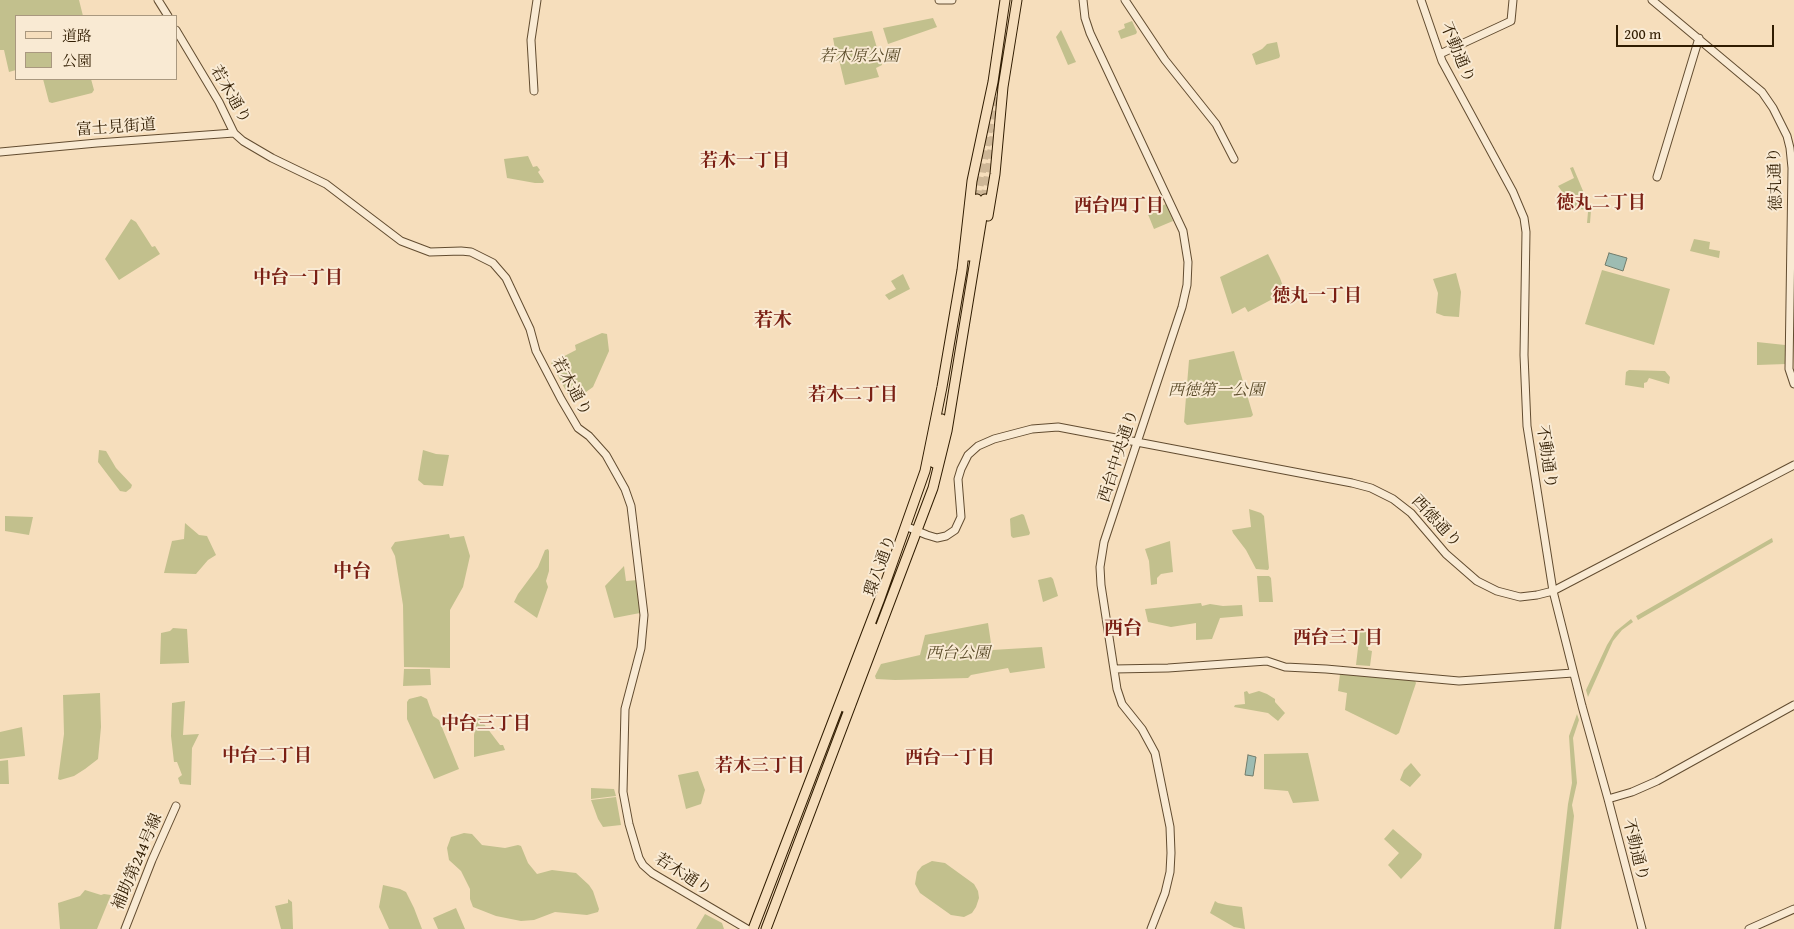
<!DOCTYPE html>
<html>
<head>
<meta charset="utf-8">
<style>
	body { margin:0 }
	#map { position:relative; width:1794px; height:929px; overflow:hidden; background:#f6debc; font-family:"Gentium Book Plus","Noto Serif JP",serif }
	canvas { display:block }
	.legend { position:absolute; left:15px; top:15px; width:162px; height:65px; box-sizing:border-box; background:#f9ead3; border:1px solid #a9987f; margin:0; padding:6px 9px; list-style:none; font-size:15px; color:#301c01 }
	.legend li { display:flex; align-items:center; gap:10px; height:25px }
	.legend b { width:25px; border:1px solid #a9987f }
	.scale { position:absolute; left:1616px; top:25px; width:158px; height:22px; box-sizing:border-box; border:2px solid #301c01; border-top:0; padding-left:6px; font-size:15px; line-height:18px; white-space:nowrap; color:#301c01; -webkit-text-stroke:4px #f9ead3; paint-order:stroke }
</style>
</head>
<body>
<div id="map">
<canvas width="1794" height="929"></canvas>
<ul class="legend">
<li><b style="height:6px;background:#f6debc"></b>道路</li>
<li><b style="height:14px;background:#c2c08d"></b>公園</li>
</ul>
<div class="scale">200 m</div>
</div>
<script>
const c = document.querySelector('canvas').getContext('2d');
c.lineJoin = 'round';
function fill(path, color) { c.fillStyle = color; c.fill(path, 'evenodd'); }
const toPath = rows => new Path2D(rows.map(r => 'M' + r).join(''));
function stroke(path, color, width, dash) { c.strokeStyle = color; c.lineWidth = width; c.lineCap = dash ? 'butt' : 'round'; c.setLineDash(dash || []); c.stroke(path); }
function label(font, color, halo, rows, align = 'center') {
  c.font = font + ' "Gentium Book Plus","Noto Serif JP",serif'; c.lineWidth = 4; c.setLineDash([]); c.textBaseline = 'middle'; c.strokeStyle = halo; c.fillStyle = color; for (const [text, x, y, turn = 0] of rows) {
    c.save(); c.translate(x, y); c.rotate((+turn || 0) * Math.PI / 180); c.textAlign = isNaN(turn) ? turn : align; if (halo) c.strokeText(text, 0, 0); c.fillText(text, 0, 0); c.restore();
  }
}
fill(toPath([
	[0,0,79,0,83,16,16,16,16,70,9,72,4,50,0,50],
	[933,18,937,27,888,44,883,28],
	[1132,21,1137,32,1136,34,1121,39,1118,31,1125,28,1124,24],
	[1061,30,1076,62,1068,65,1056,37],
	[872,31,882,65,876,68,879,77,845,85,839,60,837,60,833,38],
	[1277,42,1280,56,1279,58,1256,65,1252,54,1262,49,1267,44],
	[43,79,91,79,94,90,92,93,52,103,49,102],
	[528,156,533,167,537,166,540,170,538,172,544,181,543,183,535,183,507,178,504,159],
	[1573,167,1591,210,1590,223,1587,223,1588,212,1587,210,1567,208,1566,197,1558,186,1574,178,1570,168],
	[1166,204,1173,221,1154,229,1147,212],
	[131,219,136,222,152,247,155,246,160,254,119,280,105,259],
	[1694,239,1710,242,1709,249,1720,251,1719,258,1690,251],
	[1268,254,1280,278,1284,289,1284,293,1248,312,1245,307,1232,314,1220,277],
	[1602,270,1670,289,1654,345,1585,324],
	[1456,273,1461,292,1459,317,1444,316,1436,313,1438,293,1433,279],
	[903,274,910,289,889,300,885,295,896,289,891,281],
	[602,333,607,334,609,351,593,387,572,402,551,363,576,350,575,345],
	[1757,342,1785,345,1786,364,1757,365],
	[1234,351,1253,415,1251,417,1187,425,1184,422,1189,360],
	[1629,370,1665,371,1670,377,1669,384,1649,378,1647,382,1644,383,1644,388,1625,385,1626,372],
	[99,450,106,451,116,468,132,485,131,488,126,492,120,491,98,462],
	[423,450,436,454,449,455,443,486,424,485,418,480],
	[1249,509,1261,513,1264,516,1269,568,1268,570,1256,569,1246,550,1233,533,1232,530,1251,527],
	[1022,514,1024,515,1030,533,1029,535,1013,538,1011,536,1010,519,1011,518],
	[5,516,33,517,29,535,5,531],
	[185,523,199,535,207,536,216,555,208,560,196,574,164,573,172,541,184,539],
	[449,534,450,538,464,536,470,556,463,587,450,610,450,668,404,667,403,605,395,556,391,548,395,542],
	[1772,538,1773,542,1638,620,1636,616],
	[1170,541,1173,572,1161,574,1157,578,1157,584,1151,585,1149,561,1145,549],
	[548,549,549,551,549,571,546,581,548,587,537,618,514,602,518,594,538,567,545,550],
	[624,566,626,581,638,580,640,613,614,618,605,586],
	[1257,576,1269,576,1271,578,1273,602,1259,602],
	[1051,577,1053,579,1058,596,1043,602,1038,580],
	[1201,603,1202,606,1210,604,1223,606,1242,605,1243,616,1220,618,1212,639,1196,640,1196,623,1171,627,1148,622,1145,609],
	[1631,619,1633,622,1622,630,1613,641,1588,697,1586,690,1607,645,1615,632],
	[988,623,992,650,1042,647,1045,668,1010,673,1008,668,971,675,968,678,895,680,876,679,875,676,881,664,920,655,925,635],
	[173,628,187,629,189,663,160,664,161,633,170,631],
	[1360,631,1370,633,1368,650,1372,651,1370,666,1356,665],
	[404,669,430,669,431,685,403,686],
	[1340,674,1415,681,1416,683,1399,733,1396,735,1345,710,1347,693,1338,691],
	[1247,691,1249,694,1259,691,1267,694,1275,699,1275,702,1285,713,1278,721,1268,713,1234,707,1235,705,1245,704,1244,692],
	[100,693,101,727,98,759,85,769,74,776,60,780,58,779,64,734,63,695],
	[421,696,427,699,433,716,439,720,459,769,434,779,407,719,407,702,409,699],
	[185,701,183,735,199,734,192,748,191,785,180,784,178,778,182,775,177,762,174,762,171,736,172,703],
	[1577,714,1579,720,1573,738,1577,783,1572,805,1574,816,1561,929,1554,929,1568,804,1572,783,1569,736],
	[478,716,500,745,503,745,505,750,474,757,474,735],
	[22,727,25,756,0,759,0,732],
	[1308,753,1319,801,1293,803,1288,791,1264,789,1264,754],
	[8,760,9,784,0,784,0,761],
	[1411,763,1421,775,1410,787,1400,780,1404,770],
	[698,771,705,790,701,804,686,809,678,775],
	[591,788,614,789,616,796,591,799],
	[616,797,621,825,603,827,598,819,591,800],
	[1393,829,1422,854,1421,858,1401,879,1388,865,1399,853,1384,839],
	[464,833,472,834,482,845,505,848,518,845,521,846,528,863,537,874,552,870,576,873,589,885,593,891,599,909,598,912,587,915,555,912,534,920,521,921,496,916,473,907,470,899,470,889,461,871,449,860,447,848,451,837],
	[932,861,945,863,974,884,978,891,979,898,976,907,972,913,964,917,951,915,920,893,915,884,917,872,922,866],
	[383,885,400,889,406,892,414,908,422,929,389,929,379,907],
	[85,890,101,895,104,894,111,895,97,929,60,929,58,903,80,896],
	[288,899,292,902,293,929,281,929,275,906,288,903],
	[1215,901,1218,903,1227,905,1242,907,1245,929,1234,927,1210,913],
	[456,908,465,929,438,929,433,918],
	[705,914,722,923,724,929,696,929]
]), '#c2c08d');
const water = toPath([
	[1609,253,1627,258,1623,271,1605,265,1609,253],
	[1248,755,1256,757,1253,776,1245,775,1248,755]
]);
fill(water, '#9dbcb2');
stroke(water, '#717c6b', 1);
stroke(toPath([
	[977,199,994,96],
	[985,199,995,129]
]), '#ceb797', 9, [9, 4.5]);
const minor = toPath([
	[158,0,168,16],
	[939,0,952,0],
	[1083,0,1085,18,1090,33,1183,231,1188,262,1187,285,1182,307,1104,542,1100,567,1101,585,1117,689,1122,704,1142,729,1155,753,1170,827,1171,853,1170,872,1165,893,1151,929],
	[1125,0,1165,60,1216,124,1234,159],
	[1421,0,1442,61,1513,192,1524,218,1526,232,1524,355,1527,426,1553,591,1582,706,1608,799,1642,929],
	[1652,0,1762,92,1773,108,1787,136,1790,148,1792,168,1789,369,1794,384],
	[176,30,219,102,234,133,243,141,272,158,326,184,401,241,430,252,461,251,471,252,493,263,506,278,530,329,536,351,561,399,578,428,589,436,606,455,625,489,631,506,644,615,641,648,625,709,623,792,629,824,639,858,643,865,652,873,747,929],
	[1440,54,1511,21,1513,0],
	[534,91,531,40,537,0],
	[0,152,97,143,234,133],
	[1657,177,1699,38],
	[910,528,927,535,937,538,946,536,955,530,961,517,958,479,961,469,968,455,978,446,994,439,1032,429,1058,427,1352,483,1371,488,1393,499,1411,513,1446,554,1477,581,1497,591,1520,597,1537,595,1553,591,1794,465],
	[1114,669,1168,668,1267,661,1285,667,1326,669,1459,681,1573,673],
	[1608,799,1632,792,1657,781,1794,705],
	[125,929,152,860,176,806],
	[1749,929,1794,909]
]);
const major = toPath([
	[988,216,995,174,1003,87,1017,0],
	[969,256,977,199],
	[934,463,942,419],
	[844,707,874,628],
	[753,929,879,601,925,471,942,387,962,270,972,181,993,82,1005,0],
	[766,929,933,488,947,431,985,199]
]);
stroke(minor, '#624c30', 9);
stroke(major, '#301c01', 11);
stroke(minor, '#f9ead3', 7);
stroke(major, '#f6debc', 9);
label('16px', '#301c01', '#f9ead3', [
	["不動通り",1457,53,67],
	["若木通り",230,95,60],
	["富士見街道",116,128,-4],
	["徳丸通り",1776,179,-92],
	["若木通り",571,387,61],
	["西台中央通り",1119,456,-72],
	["不動通り",1546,457,82],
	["西徳通り",1436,522,47],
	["環八通り",881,566,-70],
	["不動通り",1635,850,76],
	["補助第244号線",138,862,-67],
	["若木通り",683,875,33]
]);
label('italic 16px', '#5c4d2b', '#f9ead3', [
	["若木原公園",859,57],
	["西徳第一公園",1216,391],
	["西台公園",958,654]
]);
label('bold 18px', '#7a1f14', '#f9ead3', [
	["若木一丁目",745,161],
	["徳丸二丁目",1601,203],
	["西台四丁目",1119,206],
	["中台一丁目",298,278],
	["徳丸一丁目",1317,296],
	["若木二丁目",853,395],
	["西台三丁目",1338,638],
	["中台三丁目",486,724],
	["中台二丁目",267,756],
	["西台一丁目",950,758],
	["若木三丁目",760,766]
]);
label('bold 19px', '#7a1f14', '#f9ead3', [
	["若木",773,321],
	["中台",352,572],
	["西台",1123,629]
]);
</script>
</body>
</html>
